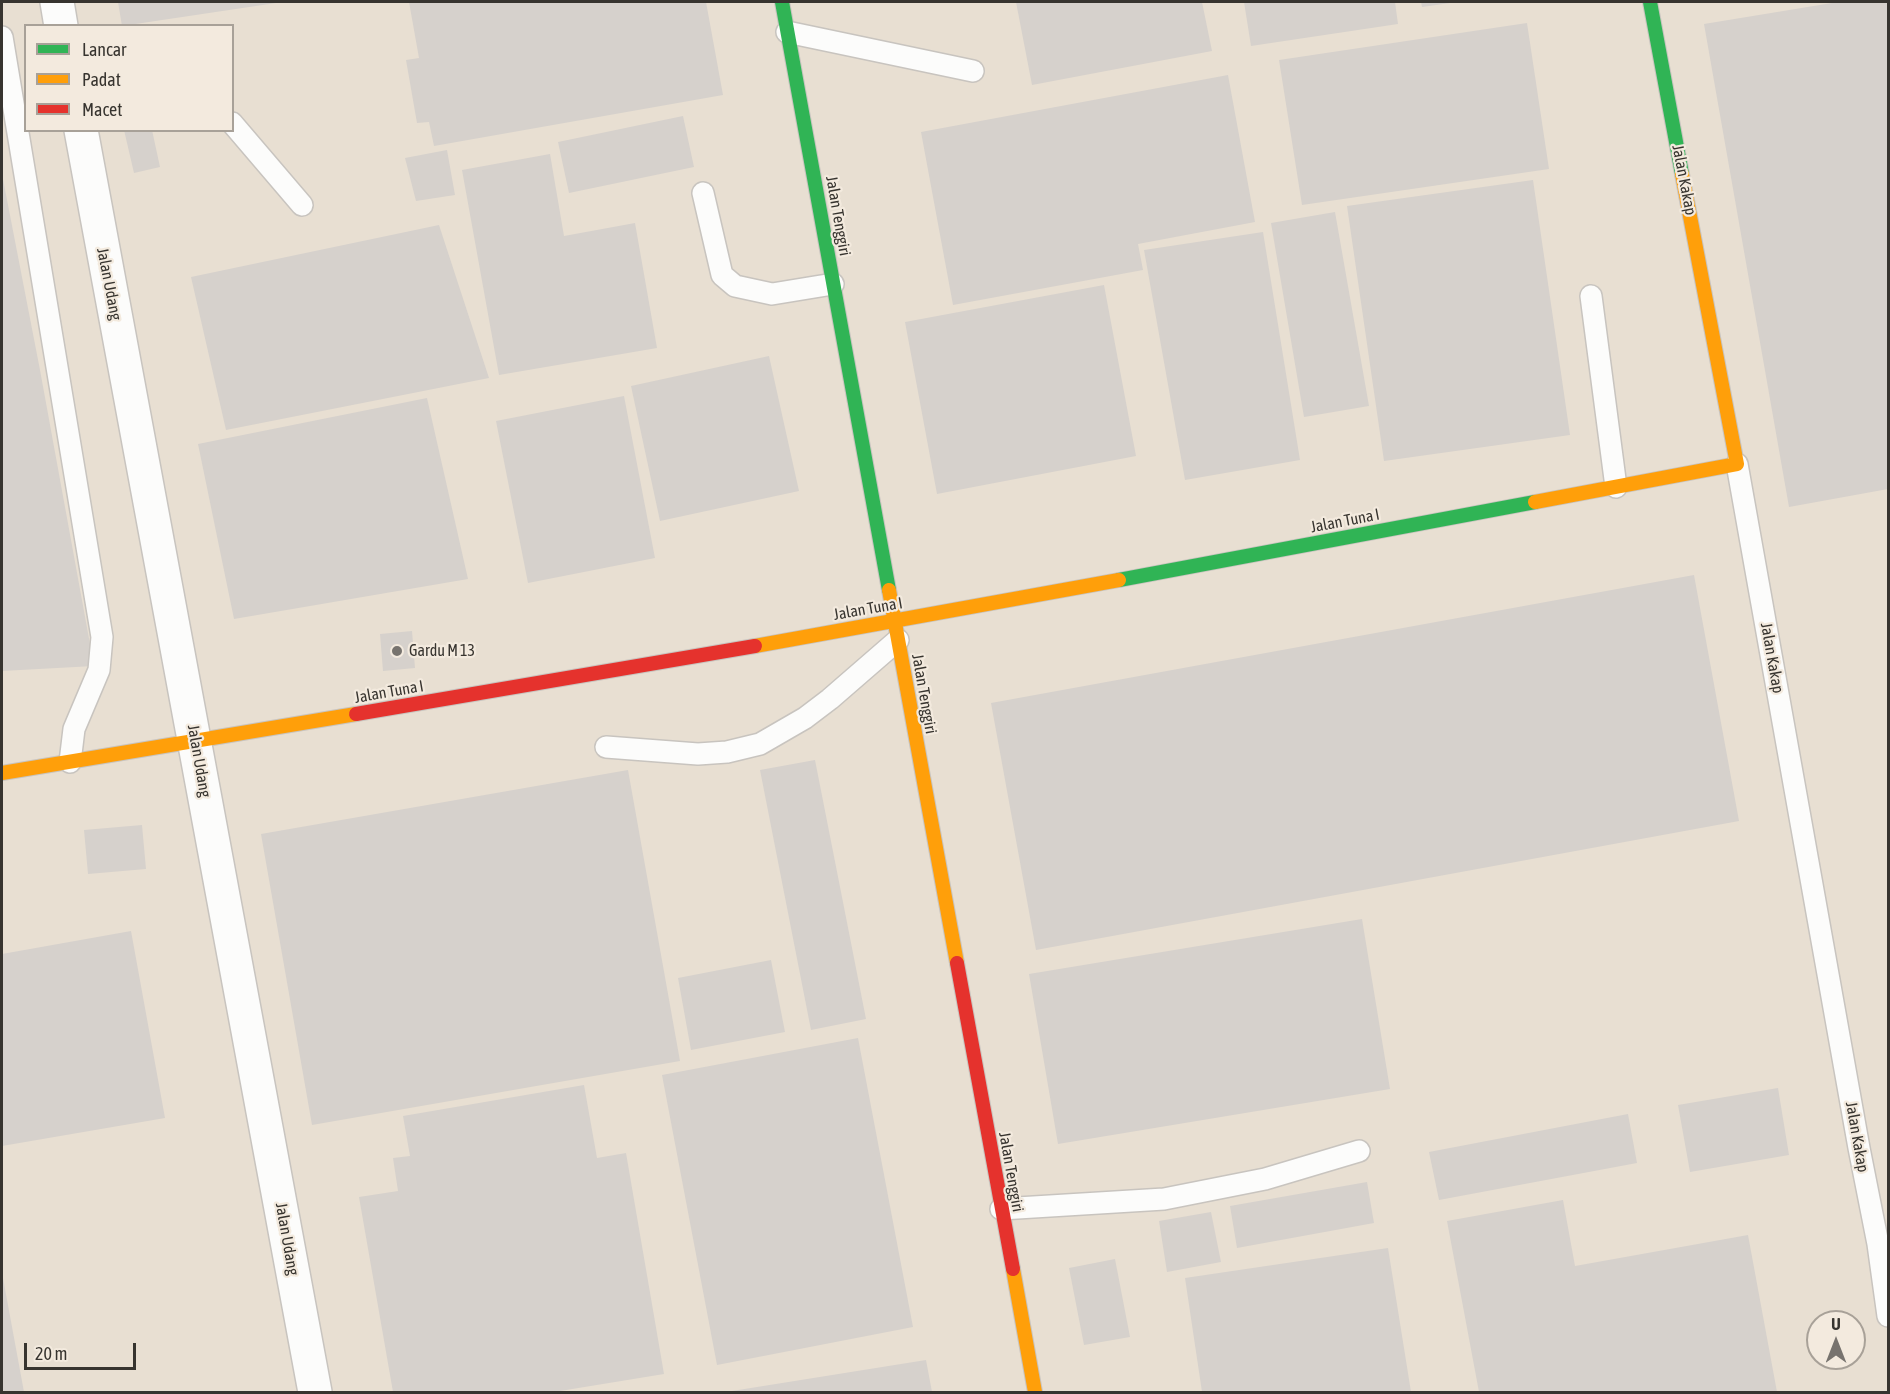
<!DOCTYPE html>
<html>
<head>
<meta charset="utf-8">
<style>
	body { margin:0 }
	#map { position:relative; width:1890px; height:1394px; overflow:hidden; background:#eee9e3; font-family:"Asap Condensed",sans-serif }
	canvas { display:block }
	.frame { position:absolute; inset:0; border:3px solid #37342f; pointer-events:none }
	.legend { position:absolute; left:24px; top:24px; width:210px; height:108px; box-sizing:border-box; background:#f3eade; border:2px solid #a8a198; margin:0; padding:8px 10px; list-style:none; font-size:18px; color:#37342f }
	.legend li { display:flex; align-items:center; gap:12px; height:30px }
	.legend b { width:30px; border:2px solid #a8a198 }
	.north { position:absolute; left:1806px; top:1310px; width:60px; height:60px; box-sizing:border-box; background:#f3eade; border:2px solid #a8a198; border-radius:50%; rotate:0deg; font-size:16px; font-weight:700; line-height:24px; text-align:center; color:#37342f }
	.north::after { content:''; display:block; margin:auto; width:21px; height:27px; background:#77736e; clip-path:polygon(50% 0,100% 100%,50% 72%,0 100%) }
	.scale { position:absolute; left:24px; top:1343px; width:112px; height:27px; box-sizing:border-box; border:3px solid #37342f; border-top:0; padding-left:8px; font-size:18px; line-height:21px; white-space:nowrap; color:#37342f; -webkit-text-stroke:4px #f3eade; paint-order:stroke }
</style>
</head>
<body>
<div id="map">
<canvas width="1890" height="1394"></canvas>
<div class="frame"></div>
<ul class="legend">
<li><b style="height:8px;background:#30b455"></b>Lancar</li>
<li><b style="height:8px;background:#ff9f0a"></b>Padat</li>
<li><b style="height:8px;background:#e5322d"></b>Macet</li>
</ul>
<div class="north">U</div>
<div class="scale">20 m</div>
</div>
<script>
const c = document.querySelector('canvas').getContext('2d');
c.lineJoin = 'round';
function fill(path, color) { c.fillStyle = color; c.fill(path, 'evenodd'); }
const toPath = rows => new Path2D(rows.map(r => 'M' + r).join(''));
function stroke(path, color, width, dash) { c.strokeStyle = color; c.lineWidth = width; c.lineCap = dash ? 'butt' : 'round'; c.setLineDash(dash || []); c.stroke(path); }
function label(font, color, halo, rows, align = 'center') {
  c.font = font + ' "Asap Condensed",sans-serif'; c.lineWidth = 4.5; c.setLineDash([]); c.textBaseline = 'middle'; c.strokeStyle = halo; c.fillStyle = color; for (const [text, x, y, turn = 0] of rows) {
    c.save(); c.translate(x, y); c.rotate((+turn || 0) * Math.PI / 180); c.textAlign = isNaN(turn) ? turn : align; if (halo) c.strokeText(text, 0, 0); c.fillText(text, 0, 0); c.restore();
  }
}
fill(toPath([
	[2,2,1888,2,1888,1392,2,1392],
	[26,26,232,26,232,130,26,130],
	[1818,1322,1854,1322,1854,1358,1818,1358]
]), '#e8dfd2');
fill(toPath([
	[118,2,276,2,276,3,122,26],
	[409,2,706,2,723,95,434,146,429,122,417,123,406,60,419,58],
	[1016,2,1202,2,1212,51,1032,85],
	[1244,2,1395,2,1398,24,1251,46],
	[1421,2,1450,2,1450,3,1422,7],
	[1838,2,1888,2,1888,489,1789,507,1704,24],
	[1527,23,1549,169,1302,205,1279,60],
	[1228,75,1255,222,1138,244,1143,270,953,305,921,132],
	[683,116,694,167,569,193,558,142],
	[124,130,152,130,160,167,134,173],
	[447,150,455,195,416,201,405,158],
	[550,154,564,236,635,223,657,348,499,375,462,170],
	[2,174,40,370,94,666,2,671],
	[1533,180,1570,435,1384,461,1347,206],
	[1335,212,1369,406,1304,417,1271,223],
	[439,225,489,378,226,430,191,277],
	[1263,232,1300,460,1185,480,1144,250],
	[1104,285,1136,456,937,494,905,322],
	[769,356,799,491,660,521,631,386],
	[624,396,655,558,528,583,496,421],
	[427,398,468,579,234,619,198,444],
	[1694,575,1739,821,1036,950,991,703],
	[412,631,415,668,383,671,380,634],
	[815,760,866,1019,811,1030,760,770],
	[628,770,680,1061,312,1125,261,834],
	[142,825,146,869,88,874,84,830],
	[1362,919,1390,1089,1058,1144,1029,974],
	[131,931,165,1118,2,1146,2,954],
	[771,960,785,1032,691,1050,678,978],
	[858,1038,913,1327,717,1365,662,1075],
	[584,1085,597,1158,626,1153,664,1374,554,1392,393,1392,359,1197,398,1191,393,1158,410,1156,403,1116],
	[1778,1088,1789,1155,1690,1172,1678,1105],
	[1628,1114,1637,1163,1439,1200,1429,1152],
	[1367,1182,1374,1223,1237,1248,1230,1206],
	[1563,1200,1575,1266,1748,1235,1777,1392,1479,1392,1447,1221],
	[1211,1212,1221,1262,1167,1272,1159,1221],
	[1388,1248,1411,1392,1202,1392,1185,1278],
	[1115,1259,1130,1337,1084,1345,1069,1268],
	[2,1278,3,1278,24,1392,2,1392],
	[926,1360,932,1392,732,1392,732,1391]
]), '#d6d1cc');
const lane = toPath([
	[787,32,973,71],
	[2,37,102,637,99,670,74,729,70,762],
	[232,123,302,205],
	[703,193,722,275,735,286,772,294,833,284],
	[1591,296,1616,487],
	[1737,464,1859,1148,1878,1244,1888,1316],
	[606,747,698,754,727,752,760,744,805,718,830,699,898,640],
	[1001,1209,1164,1199,1265,1179,1359,1151]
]);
const street = toPath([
	[57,2,61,26],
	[81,130,315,1392]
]);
const fast = toPath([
	[782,2,889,590],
	[1650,2,1682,174],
	[1119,580,1535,502]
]);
const slow = toPath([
	[1535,502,1737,464,1682,174],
	[889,590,957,963],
	[755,646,1119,580],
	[2,773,356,714],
	[1013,1269,1035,1392]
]);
const jam = toPath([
	[356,714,755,646],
	[957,963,1013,1269]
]);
stroke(lane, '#c8c4bf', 24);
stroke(street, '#c8c4bf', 36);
stroke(fast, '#c8c4bf', 16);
stroke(slow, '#c8c4bf', 16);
stroke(jam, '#c8c4bf', 16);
stroke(lane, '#fcfcfb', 21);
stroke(street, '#fcfcfb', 33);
stroke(fast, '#30b455', 14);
stroke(slow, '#ff9f0a', 14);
stroke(jam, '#e5322d', 14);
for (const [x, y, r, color] of [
	[397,651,6,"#77736e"]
]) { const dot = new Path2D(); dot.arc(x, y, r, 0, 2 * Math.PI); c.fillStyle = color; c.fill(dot); stroke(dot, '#f3eade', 2); }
label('16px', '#37342f', '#f3eade', [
	["Jalan Kakap",1684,180,79],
	["Jalan Tenggiri",838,216,80],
	["Jalan Udang",109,284,79],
	["Jalan Tuna I",1345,521,-11],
	["Jalan Tuna I",868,609,-10],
	["Jalan Kakap",1772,658,80],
	["Jalan Tuna I",389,692,-10],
	["Jalan Tenggiri",924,694,80],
	["Jalan Udang",199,761,80],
	["Jalan Kakap",1857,1137,80],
	["Jalan Tenggiri",1011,1172,80],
	["Jalan Udang",287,1239,80]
]);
label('16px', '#37342f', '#f3eade', [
	["Gardu M 13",409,651]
], 'left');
</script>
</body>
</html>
